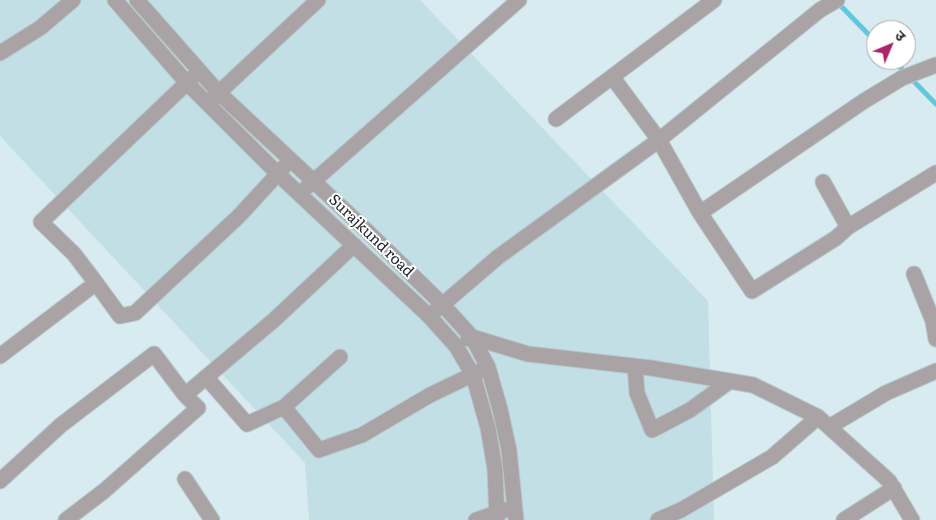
<!DOCTYPE html>
<html>
<head>
<meta charset="utf-8">
<style>
	body { margin:0 }
	#map { position:relative; width:936px; height:520px; overflow:hidden; background:#d8ebf0; font-family:Literata,"Noto Sans Devanagari",serif }
	canvas { display:block }
	.north { position:absolute; left:866px; top:20px; width:50px; height:50px; box-sizing:border-box; background:#fff; border:1px solid #a5a8a9; border-radius:50%; rotate:45deg; font-size:14px; font-weight:700; line-height:20px; text-align:center; color:#1e2527 }
	.north::after { content:''; display:block; margin:auto; width:18px; height:22px; background:#ab2368; clip-path:polygon(50% 0,100% 100%,50% 72%,0 100%) }
</style>
</head>
<body>
<div id="map">
<canvas width="936" height="520"></canvas>
<div class="north">उ</div>
</div>
<script>
const c = document.querySelector('canvas').getContext('2d');
c.lineJoin = 'round';
function fill(path, color) { c.fillStyle = color; c.fill(path, 'evenodd'); }
const toPath = rows => new Path2D(rows.map(r => 'M' + r).join(''));
function stroke(path, color, width, dash) { c.strokeStyle = color; c.lineWidth = width; c.lineCap = dash ? 'butt' : 'round'; c.setLineDash(dash || []); c.stroke(path); }
function label(font, color, halo, rows, align = 'center') {
  c.font = font + ' Literata,serif'; c.lineWidth = 4; c.setLineDash([]); c.textBaseline = 'middle'; c.strokeStyle = halo; c.fillStyle = color; for (const [text, x, y, turn = 0] of rows) {
    c.save(); c.translate(x, y); c.rotate((+turn || 0) * Math.PI / 180); c.textAlign = isNaN(turn) ? turn : align; if (halo) c.strokeText(text, 0, 0); c.fillText(text, 0, 0); c.restore();
  }
}
fill(toPath([
	[0,0,420,0,708,301,714,520,309,520,305,463,0,136]
]), '#c3dfe6');
stroke(toPath([
	[837,2,876,42],
	[893,60,936,104]
]), '#5fc8de', 5);
const minor = toPath([
	[115,0,187,83,278,174,429,316,456,346,473,375,488,428,495,469,497,520],
	[137,0,219,93,368,232,442,304,472,337,488,367,500,409,509,450,516,520],
	[0,53,40,28,73,0],
	[613,78,659,140,700,213,864,101,902,78,936,65],
	[212,99,318,0],
	[556,119,714,0],
	[823,182,848,227],
	[307,187,519,0],
	[700,213,752,291,836,238,848,227,936,173],
	[914,274,933,321,936,339],
	[96,283,74,254,41,222,193,77],
	[435,311,498,257,659,140,820,10,837,0],
	[468,339,472,337,528,354,651,368,753,385,818,417,889,481,912,520],
	[0,356,96,283,120,316,135,313,239,216,284,167],
	[635,366,637,393,652,430,690,410,730,381],
	[206,377,247,424,284,407,319,450,362,435,430,395,480,371],
	[284,407,340,357],
	[829,427,886,393,936,371],
	[185,479,212,520],
	[0,481,61,425,154,354,185,395],
	[66,520,104,491,198,408,185,395,274,320,354,245],
	[476,520,505,510],
	[658,520,681,510,772,457,818,417],
	[844,520,894,488]
]);
stroke(minor, '#b7c7cc', 17);
stroke(minor, '#aaa3a5', 15);
label('15px', '#1e2527', '#fff', [
	["Surajkund road",371,236,44]
]);
</script>
</body>
</html>
